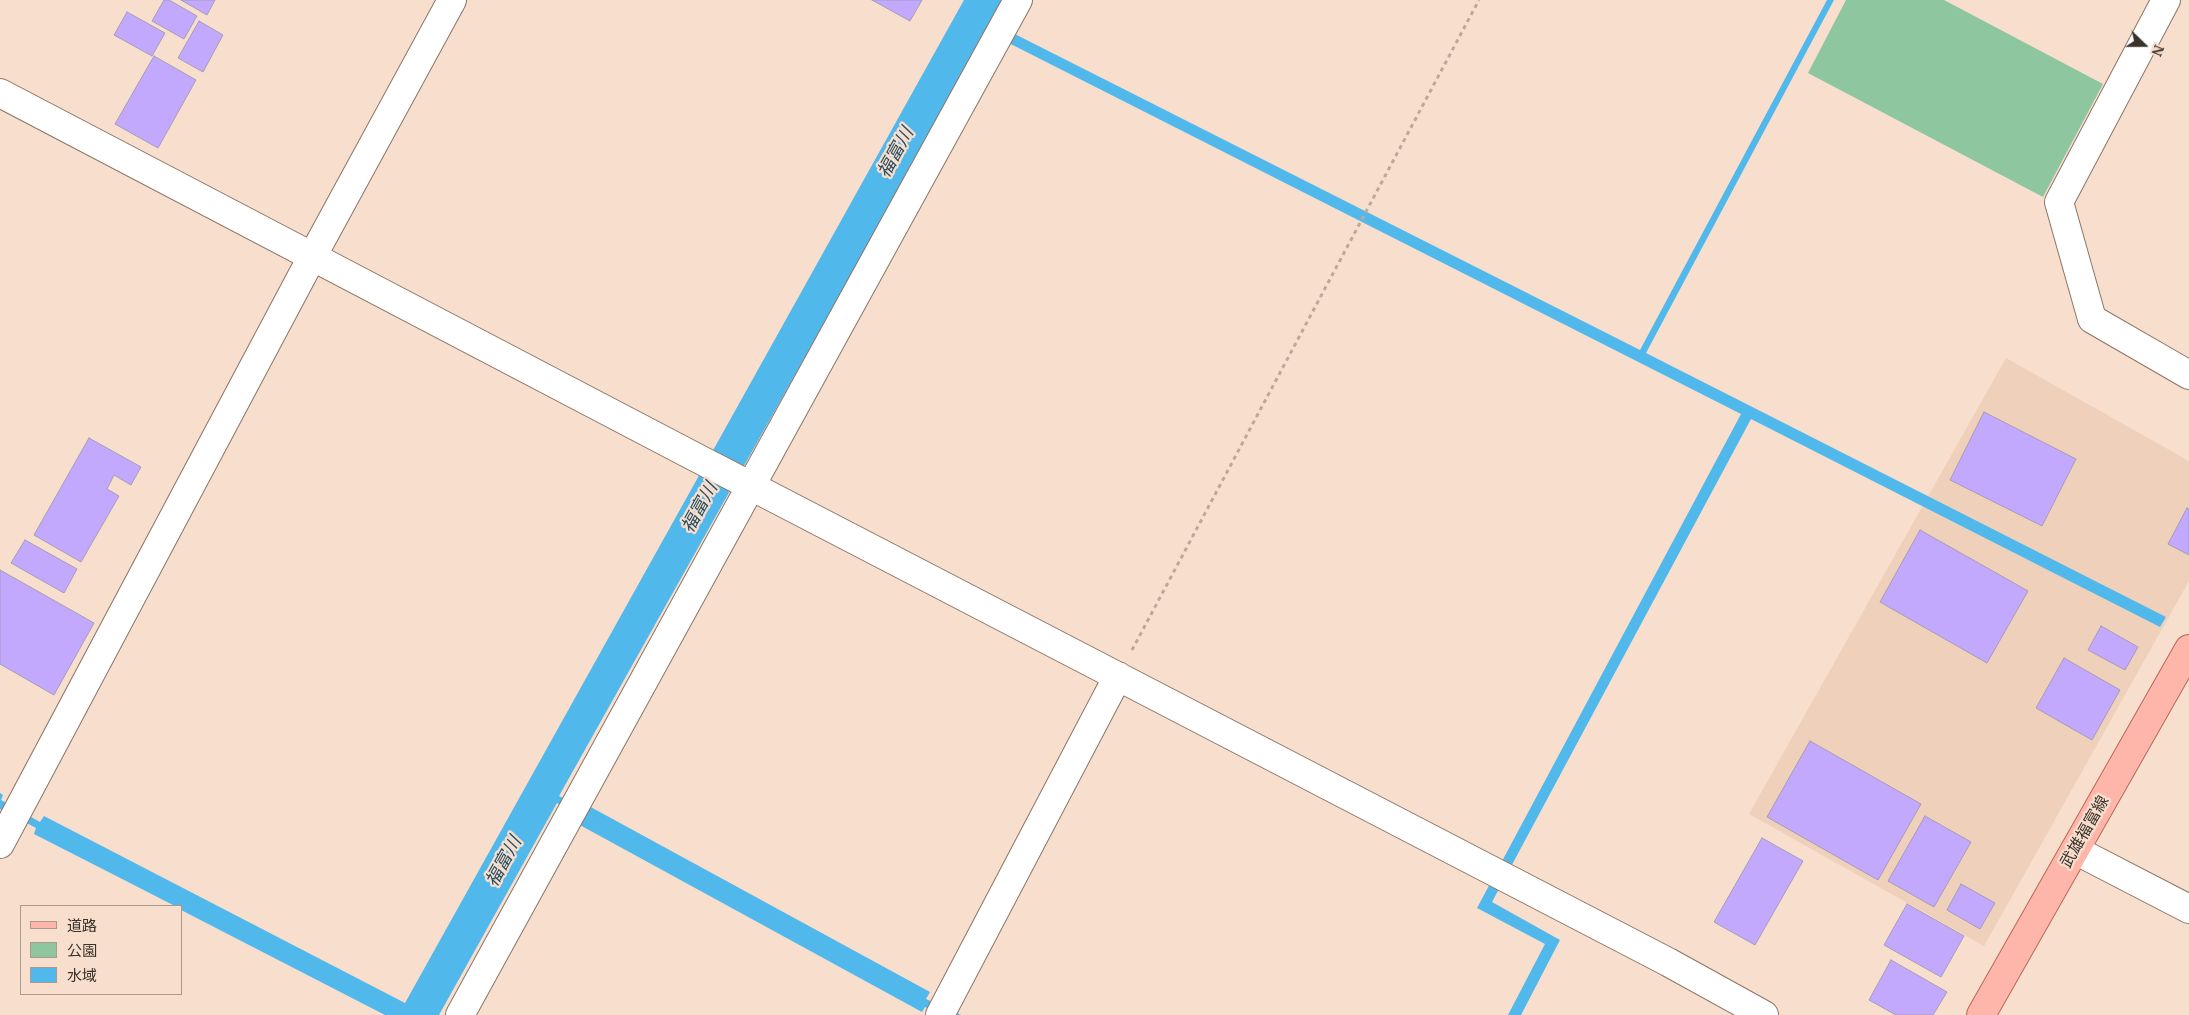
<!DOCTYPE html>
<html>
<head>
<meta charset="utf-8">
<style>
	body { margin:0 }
	#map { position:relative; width:2189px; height:1015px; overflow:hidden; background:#f7decd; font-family:"PT Serif","Noto Sans JP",serif }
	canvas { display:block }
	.legend { position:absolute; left:20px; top:905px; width:162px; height:90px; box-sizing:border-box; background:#f7decd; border:1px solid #ac998c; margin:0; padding:6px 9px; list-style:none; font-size:15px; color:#3b322b }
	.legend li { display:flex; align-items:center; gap:10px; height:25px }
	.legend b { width:25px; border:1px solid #ac998c }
	.north { position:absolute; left:2119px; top:20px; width:50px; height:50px; -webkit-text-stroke:4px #f7decd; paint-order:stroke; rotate:112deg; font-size:14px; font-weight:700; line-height:20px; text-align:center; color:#3b322b }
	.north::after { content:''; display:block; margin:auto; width:18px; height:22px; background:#3b322b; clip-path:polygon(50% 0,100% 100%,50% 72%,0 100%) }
</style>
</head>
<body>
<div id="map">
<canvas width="2189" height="1015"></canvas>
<ul class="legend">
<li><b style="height:6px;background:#feb5aa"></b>道路</li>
<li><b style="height:14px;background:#8ec6a0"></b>公園</li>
<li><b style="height:14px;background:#51b8ec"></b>水域</li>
</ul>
<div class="north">N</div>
</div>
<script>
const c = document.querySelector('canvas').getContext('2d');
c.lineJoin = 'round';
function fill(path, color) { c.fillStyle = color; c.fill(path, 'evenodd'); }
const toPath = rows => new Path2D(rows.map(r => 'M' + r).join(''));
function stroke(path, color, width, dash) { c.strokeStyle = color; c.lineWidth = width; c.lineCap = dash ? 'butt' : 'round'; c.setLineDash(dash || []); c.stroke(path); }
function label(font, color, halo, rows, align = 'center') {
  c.font = font + ' "PT Serif","Noto Sans JP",serif'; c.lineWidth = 4.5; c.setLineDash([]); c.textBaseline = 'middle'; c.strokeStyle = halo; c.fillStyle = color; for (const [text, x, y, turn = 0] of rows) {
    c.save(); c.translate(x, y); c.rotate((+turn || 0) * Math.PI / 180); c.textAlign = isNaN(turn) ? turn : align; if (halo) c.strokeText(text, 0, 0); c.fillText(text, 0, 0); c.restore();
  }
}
fill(toPath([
	[2006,358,2189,461,2189,581,1984,946,1749,814]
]), '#efd1bb');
fill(toPath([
	[1846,0,1944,0,2103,84,2043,197,1808,73]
]), '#8ec6a0');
fill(toPath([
	[964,0,1005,0,993,23,1640,350,1827,0,1834,0,1646,353,2166,617,2160,627,1751,419,1492,902,1560,940,1521,1015,1508,1015,1545,944,1477,908,1741,414,987,32,559,796,585,809,587,805,930,992,926,999,961,1015,942,1015,925,1007,922,1012,578,824,582,816,557,803,439,1015,385,1015,181,910,181,906,175,906,34,834,36,828,0,809,0,793,3,795,1,800,40,822,44,816,405,1003]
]), '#51b8ec');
const building = toPath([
	[164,0,169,0,197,16,184,39,152,21,164,0],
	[181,0,215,0,207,15,181,0],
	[872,0,922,0,910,21,872,0],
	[127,12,165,33,152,56,114,35,127,12],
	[199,21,223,35,203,72,178,58,199,21],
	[154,56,196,80,158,148,115,124,154,56],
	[1984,412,2076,459,2042,526,1950,480,1984,412],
	[89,438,141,467,131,485,114,475,107,489,119,496,81,562,34,535,89,438],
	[2187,508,2189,509,2189,555,2168,544,2187,508],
	[1920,530,2028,591,1987,663,1880,602,1920,530],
	[25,540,77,569,64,593,11,563,25,540],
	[0,570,94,623,54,695,0,664,0,570],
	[2101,626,2138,647,2125,670,2088,650,2101,626],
	[2064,658,2120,690,2092,740,2036,708,2064,658],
	[1810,741,1921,804,1878,880,1767,817,1810,741],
	[1925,816,1971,842,1934,907,1888,881,1925,816],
	[1762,838,1803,861,1755,945,1714,922,1762,838],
	[1961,884,1995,903,1980,929,1947,910,1961,884],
	[1907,904,1964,936,1941,977,1884,945,1907,904],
	[1891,960,1947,992,1933,1015,1896,1015,1869,1000,1891,960]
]);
fill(building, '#c2a9fe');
stroke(building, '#a49db6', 1);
const minor = toPath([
	[2166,0,2059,202,2092,319,2189,375],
	[0,93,697,458,1668,962,1764,1015],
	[0,844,312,257,452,0],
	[2075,850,2189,909],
	[460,1015,1018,0],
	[940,1015,1118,676]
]);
const major = toPath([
	[1981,1015,2189,649]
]);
stroke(minor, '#8c7566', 30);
stroke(major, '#b96758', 30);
stroke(toPath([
	[1132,650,1479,0]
]), '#bda99b', 3, [4, 4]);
stroke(minor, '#fff', 28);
stroke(major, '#feb5aa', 28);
label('16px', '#3b322b', '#f7decd', [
	["武雄福富線",2085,832,-60]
]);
label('italic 18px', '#224c62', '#f7decd', [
	["福富川",896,153,-61],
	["福富川",700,508,-61],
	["福富川",504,862,-61]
]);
</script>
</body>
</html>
